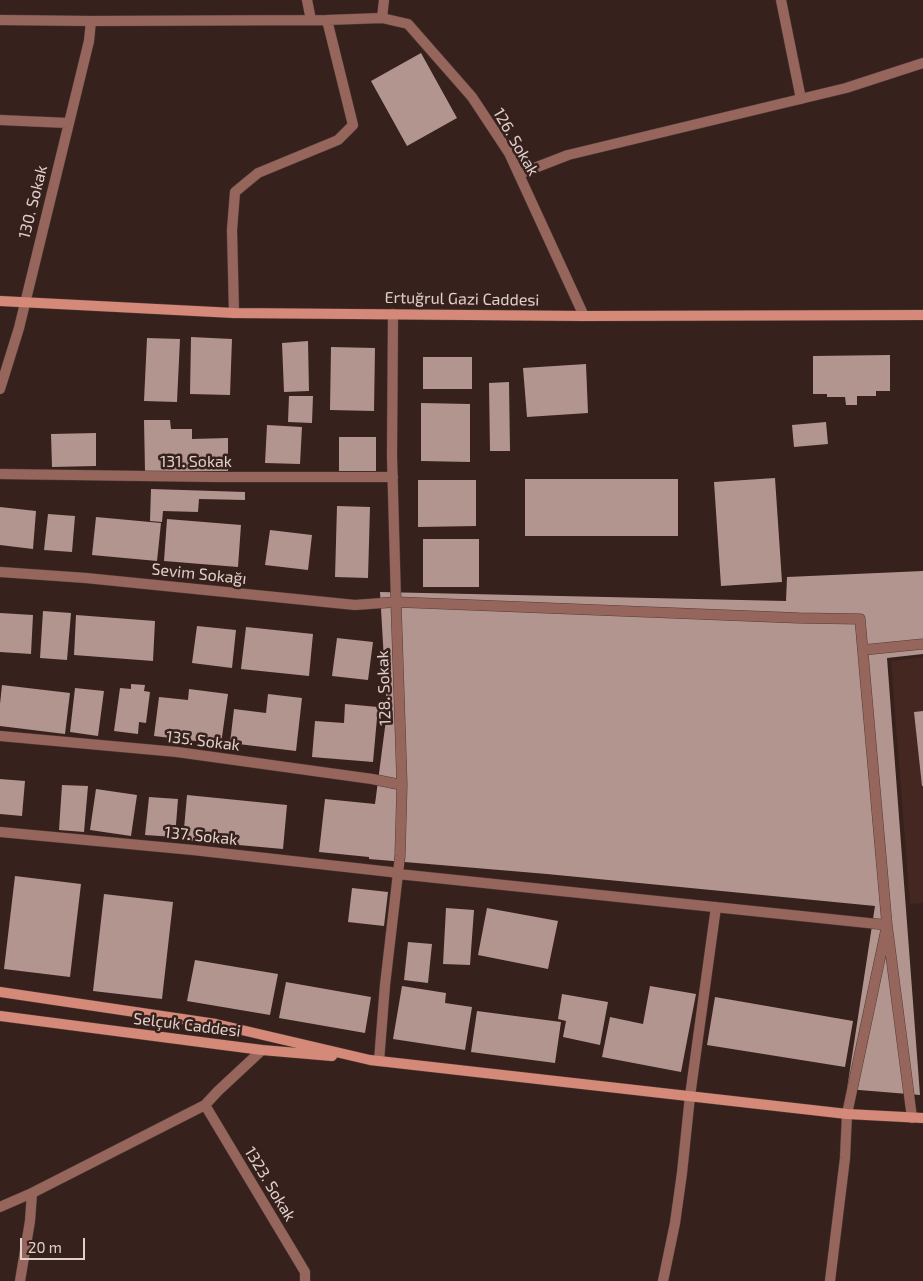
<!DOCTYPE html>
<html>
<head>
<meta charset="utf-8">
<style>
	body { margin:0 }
	#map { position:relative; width:923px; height:1281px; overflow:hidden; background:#37211c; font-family:"Exo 2",sans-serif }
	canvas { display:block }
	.scale { position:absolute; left:20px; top:1238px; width:65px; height:22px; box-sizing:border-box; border:2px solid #e0d0cd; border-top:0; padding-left:6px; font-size:15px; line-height:18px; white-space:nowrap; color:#e0d0cd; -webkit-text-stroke:4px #37211c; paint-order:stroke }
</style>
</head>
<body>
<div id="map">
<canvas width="923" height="1281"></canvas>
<div class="scale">20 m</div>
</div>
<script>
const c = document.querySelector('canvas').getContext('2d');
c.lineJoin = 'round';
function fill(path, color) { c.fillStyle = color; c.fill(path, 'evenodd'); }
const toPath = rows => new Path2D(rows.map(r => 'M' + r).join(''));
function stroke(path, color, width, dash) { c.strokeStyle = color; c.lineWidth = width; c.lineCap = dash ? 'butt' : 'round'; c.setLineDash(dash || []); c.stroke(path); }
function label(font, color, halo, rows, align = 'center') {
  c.font = font + ' "Exo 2",sans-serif'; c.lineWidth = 5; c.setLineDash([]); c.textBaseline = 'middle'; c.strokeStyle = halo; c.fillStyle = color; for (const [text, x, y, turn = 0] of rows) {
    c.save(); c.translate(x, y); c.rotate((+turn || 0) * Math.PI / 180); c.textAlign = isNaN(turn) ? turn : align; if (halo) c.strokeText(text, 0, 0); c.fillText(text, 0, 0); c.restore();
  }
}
fill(toPath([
	[923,657,923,903,910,904,891,661]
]), '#442721');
fill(toPath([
	[421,53,457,118,407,146,371,81],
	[191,337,232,339,230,395,190,394],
	[147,338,180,339,177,402,144,401],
	[308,341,309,391,284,392,282,343],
	[331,347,375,348,374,411,330,410],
	[890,355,890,391,876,391,876,396,857,396,857,405,846,405,845,397,827,397,827,394,813,394,813,356],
	[423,357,472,357,472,389,423,389],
	[586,364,588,413,527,417,523,368],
	[509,382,510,451,490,451,489,383],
	[289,396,313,396,312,423,288,422],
	[421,403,470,404,470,462,421,461],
	[144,420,170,420,171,429,192,429,192,439,228,438,228,471,145,471],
	[826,422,828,444,794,447,792,425],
	[267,425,302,427,300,464,265,463],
	[96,433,96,466,52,467,51,434],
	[339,437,376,437,376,471,339,471],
	[775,478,782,582,721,586,714,482],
	[525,479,678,479,678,536,525,536],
	[418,480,476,480,476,526,418,527],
	[151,489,245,492,245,500,199,499,198,512,163,511,162,522,150,521],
	[337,506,370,507,368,578,335,577],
	[0,507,36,511,33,549,0,545],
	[48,514,75,516,72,552,44,550],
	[96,517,161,523,157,561,92,555],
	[167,519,241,525,238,567,164,561],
	[270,530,312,535,308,570,265,565],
	[423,539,479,539,479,587,423,587],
	[923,571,923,654,887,658,920,1095,847,1089,875,906,547,874,369,859,369,857,319,852,325,799,375,804,387,712,380,592,786,601,787,577],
	[43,611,71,613,67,660,40,658],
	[0,613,33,615,31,654,0,652],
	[76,615,155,621,153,661,74,655],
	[197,626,236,630,232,668,192,663],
	[246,627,313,634,309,676,241,669],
	[337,638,373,642,368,680,332,676],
	[131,684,145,685,144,691,150,692,146,723,139,722,138,734,114,731,120,688,131,689],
	[2,685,70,693,65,734,0,726,0,704],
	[75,688,104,691,98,736,70,732],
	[189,689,228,694,221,744,154,736,159,697,188,700],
	[268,694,302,698,296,751,230,743,234,709,266,713],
	[345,704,378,707,373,762,312,757,315,721,344,723],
	[923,711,923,786,922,786,914,712],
	[0,779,25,781,22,816,0,814],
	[62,785,88,786,84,832,59,830],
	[96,789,137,795,131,836,90,830],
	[187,795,287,805,283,849,183,840],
	[149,797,178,799,175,837,145,835],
	[15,876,81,884,70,977,4,969],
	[352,888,388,892,384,926,348,922],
	[104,894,173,902,162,999,93,991],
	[446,908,474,910,470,965,443,964],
	[487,908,558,921,548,969,478,955],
	[408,942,432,944,428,983,404,980],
	[195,960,278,974,270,1015,187,1001],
	[286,982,371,997,365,1033,279,1018],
	[402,986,446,993,445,1003,472,1007,465,1050,393,1039],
	[650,986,696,994,681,1072,602,1057,610,1017,643,1024],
	[562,994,608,1002,600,1045,563,1037,566,1021,558,1019],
	[715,997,853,1021,845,1067,707,1045],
	[477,1011,561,1022,555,1063,471,1052]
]), '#b2958f');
const street = toPath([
	[307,0,311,20],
	[781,0,801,99],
	[382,18,384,0],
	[0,20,91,21,327,20,382,18,408,24,472,97,509,153,584,316],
	[0,120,68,123],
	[519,174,568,155,846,88,923,63],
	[234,313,232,230,235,192,258,173,338,140,353,125,327,20],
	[0,389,19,328,89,41,91,21],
	[0,474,216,477,393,477],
	[0,572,86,578,355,605,396,602,799,618,860,619,887,925,912,1118],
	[863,650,923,644],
	[0,736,177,752,372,779,402,785],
	[0,832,193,850,391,872,398,874,887,925,847,1114,845,1158,830,1281],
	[379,1061,385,985,400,856,402,785,396,602,392,456,393,314],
	[205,1105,305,1272,305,1281],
	[0,1207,32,1193,205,1105,218,1091,262,1050],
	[20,1281,30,1221,32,1193],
	[663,1281,675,1223,682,1173,690,1096,716,907]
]);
const secondary = toPath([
	[0,301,234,313,584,316,923,315],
	[0,992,216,1024,370,1060,847,1114,923,1118],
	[0,1016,262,1050,332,1056]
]);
stroke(street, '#523d38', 11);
stroke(secondary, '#523d38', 11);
stroke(street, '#96665c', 10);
stroke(secondary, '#d58979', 10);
label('16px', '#e0d0cd', '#37211c', [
	["126. Sokak",516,142,60],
	["130. Sokak",33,202,-76],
	["Ertuğrul Gazi Caddesi",462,299,1],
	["131. Sokak",196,462],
	["Sevim Sokağı",199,574,6],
	["128. Sokak",384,688,-92],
	["135. Sokak",203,741,7],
	["137. Sokak",201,836,6],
	["Selçuk Caddesi",187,1025,7],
	["1323. Sokak",270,1184,59]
]);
</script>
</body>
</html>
